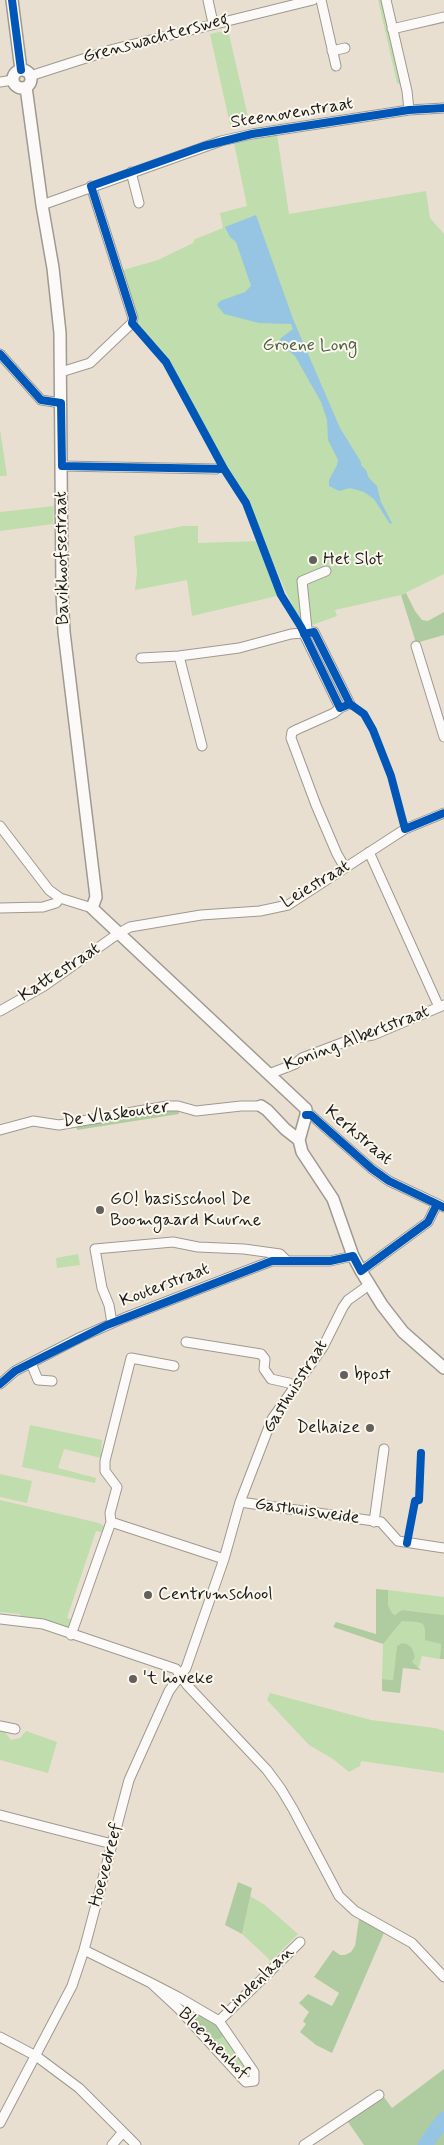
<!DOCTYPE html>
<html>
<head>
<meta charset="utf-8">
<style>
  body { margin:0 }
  canvas { display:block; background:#e8dfd0 }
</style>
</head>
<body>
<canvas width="444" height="2145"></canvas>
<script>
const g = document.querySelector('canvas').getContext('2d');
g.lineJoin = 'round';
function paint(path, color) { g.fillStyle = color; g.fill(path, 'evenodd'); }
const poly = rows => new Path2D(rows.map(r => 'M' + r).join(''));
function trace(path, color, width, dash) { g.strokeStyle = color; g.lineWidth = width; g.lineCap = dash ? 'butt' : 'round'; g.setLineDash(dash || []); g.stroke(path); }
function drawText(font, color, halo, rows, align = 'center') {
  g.font = font + ' Mynerve,sans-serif'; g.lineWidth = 4; g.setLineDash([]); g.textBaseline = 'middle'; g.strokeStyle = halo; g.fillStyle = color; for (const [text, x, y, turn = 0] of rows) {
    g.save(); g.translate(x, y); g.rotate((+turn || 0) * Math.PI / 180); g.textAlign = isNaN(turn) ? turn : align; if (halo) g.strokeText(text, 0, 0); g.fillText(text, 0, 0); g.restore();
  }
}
paint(poly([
  [378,0,382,0,403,86,397,83],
  [228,30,250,125,231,129,210,34],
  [277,135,289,214,426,191,430,218,444,234,444,574,401,595,335,610,337,616,304,628,285,590,241,488,226,469,167,364,137,322,123,270,158,260,193,243,195,239,223,228,220,213,247,206,234,143],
  [0,429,7,476,0,476],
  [54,506,53,524,0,531,0,512],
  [183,526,198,526,198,543,260,541,281,595,192,616,187,580,135,590,137,573,134,536],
  [78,1254,80,1265,57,1268,56,1258],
  [30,1425,102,1440,101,1458,64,1449,58,1468,96,1478,95,1483,22,1467],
  [0,1474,32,1481,27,1503,0,1497],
  [0,1500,99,1523,105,1527,105,1533,96,1531,67,1618,74,1620,68,1627,22,1618,20,1614,0,1612],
  [388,1590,444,1597,444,1615,403,1610,396,1615,392,1613,388,1605],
  [410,1620,423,1624,441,1644,440,1659,422,1656,419,1667,413,1665,407,1644,402,1643,397,1647,393,1680,382,1679,383,1644,402,1621],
  [270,1693,371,1720,435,1728,444,1731,444,1773,361,1761,360,1766,349,1772,333,1759,309,1745,267,1700],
  [0,1730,4,1731,11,1740,20,1738,26,1731,57,1742,48,1773,0,1760],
  [250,1896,265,1905,298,1934,271,1961,242,1934],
  [224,2035,245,2067,245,2072,240,2070,212,2040,220,2039]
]), '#c0ddad');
paint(poly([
  [406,593,415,611,422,620,428,621,444,612,444,635,416,643,401,595],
  [178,1108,179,1114,77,1130,76,1123],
  [376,1589,388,1590,388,1605,392,1613,395,1615,402,1610,444,1615,444,1659,440,1659,441,1644,425,1640,425,1629,423,1624,417,1622,402,1621,383,1644,333,1627,336,1622,376,1634],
  [402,1643,407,1644,412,1648,415,1657,412,1662,421,1670,403,1668,400,1693,382,1691,382,1679,393,1680,397,1646],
  [238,1882,252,1888,242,1934,225,1925],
  [359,1919,384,1933,332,2053,316,2045,300,2032,306,2024,303,2021,309,2012,299,2003,308,1994,332,2006,339,1993,314,1977,333,1950,340,1955,345,1955,351,1952,355,1946],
  [199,2011,213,2022,224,2035,220,2039,212,2040,192,2018],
  [444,2069,444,2145,364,2145,348,2122,384,2097,392,2108]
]), '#afcca1');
paint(poly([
  [256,215,293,319,340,428,361,462,361,465,366,470,369,478,377,486,381,502,392,523,390,524,374,499,364,492,350,488,339,491,329,486,329,480,337,465,338,460,328,440,327,420,321,402,295,356,278,342,281,338,293,329,291,324,259,323,224,314,217,305,220,301,245,292,251,286,236,242,230,237,225,227]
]), '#95c5e2');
trace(poly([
  [425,2145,444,2119]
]), '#95c5e2', 15);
const minor = poly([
  [208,0,213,23],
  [321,0,336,66],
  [386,0,407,91,409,110],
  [392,29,444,17],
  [332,51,345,48],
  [30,76,114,49,313,0],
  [0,82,13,80],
  [131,172,139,203],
  [42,205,221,141,252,134,409,110,444,108],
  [0,354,41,400,61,403],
  [61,372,90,363,132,323,133,318,91,186],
  [62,466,216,469],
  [304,634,340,708],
  [304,634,307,629,302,581,326,571],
  [416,646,444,737],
  [179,656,202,746],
  [141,658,179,656,239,648,291,634,314,632,350,704,340,708,334,713,298,729,292,732,291,738,316,805,337,854,345,868],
  [0,826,49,890,60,898,92,908],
  [369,852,439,1007],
  [0,908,43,907,56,903,60,898],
  [0,1011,44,986,119,933,130,927,201,915,260,911,288,905,405,829,444,813],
  [269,1074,295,1064,302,1058,355,1038,373,1035,444,1005],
  [306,1115,311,1115,372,1169,389,1181,444,1207],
  [0,1130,33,1121,59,1125,167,1106,178,1106,196,1111,241,1106,261,1106],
  [361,1271,428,1222,437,1204],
  [112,1323,109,1305,102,1288,95,1249,173,1242,198,1247,244,1249,280,1254,287,1261],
  [186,1342,261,1354,265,1359,264,1369,271,1379,289,1383,295,1388],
  [31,1363,38,1380,52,1381],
  [0,1384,15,1371,81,1337,124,1318,256,1267,272,1261,330,1261,353,1256],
  [240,1502,381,1522,398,1541,444,1548],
  [111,1522,224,1559],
  [374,1522,384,1449],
  [0,1619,43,1624,176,1669,187,1685,267,1770,281,1789,293,1809,339,1896,355,1911,412,1943,444,1977],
  [71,1635,111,1522,110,1513,117,1487,105,1471,105,1461,131,1358,174,1366],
  [0,1726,15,1729],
  [0,1815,112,1844],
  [84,1950,151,1983,178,1997,219,2021,254,2072,254,2081,246,2082,243,2079,179,2009,151,1983],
  [219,2021,300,1942],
  [0,2037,36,2056,79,2088,136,2145],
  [0,2123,72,1986,84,1950,129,1780,169,1691,186,1668,224,1559,240,1502,272,1419,323,1347,343,1307,348,1300,369,1285],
  [112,2145,123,2132],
  [304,2145,379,2095]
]);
const tertiary = poly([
  [12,0,21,70],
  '13 79a9 9 0 1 1 18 0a9 9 0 1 1-18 0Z',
  [26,87,42,205,53,268,60,333,62,592,64,632,96,897,92,908,306,1109,306,1115,299,1140,302,1152,333,1199,353,1256,361,1271,382,1305,403,1332,444,1368],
  [261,1106,267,1110,285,1129,299,1140]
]);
trace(minor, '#9e9991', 11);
trace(tertiary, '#9e9991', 14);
trace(minor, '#fcfaf8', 9);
trace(tertiary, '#fcfaf8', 11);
trace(poly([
  [12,0,21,70],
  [0,354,41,400,61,403,62,466,224,469],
  [304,634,314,632,350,704],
  [350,704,340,708,301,627,281,595,246,503,224,469,166,362,132,323,133,318,91,186,204,146,252,134,409,110,444,108],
  [350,704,364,714,373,730,391,776,405,829,444,813],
  [306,1115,311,1115,372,1169,389,1181,443,1207],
  [0,1384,15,1371,107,1325,272,1261,330,1261,353,1256,361,1271,428,1222,437,1204],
  [407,1543,415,1501,419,1500,421,1453]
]), '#0057b8', 8);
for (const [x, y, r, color] of [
  [313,560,5,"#63605b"],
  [100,1210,5,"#63605b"],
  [344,1375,5,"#63605b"],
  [370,1428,5,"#63605b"],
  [148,1595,5,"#63605b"],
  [133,1679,5,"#63605b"]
]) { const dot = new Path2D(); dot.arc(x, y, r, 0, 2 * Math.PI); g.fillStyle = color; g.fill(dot); trace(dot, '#fbf7ec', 2); }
drawText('18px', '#1c1c1c', '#fbf7ec', [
  ["Grenswachtersweg",156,39,-15],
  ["Steenovenstraat",292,114,-9],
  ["Bavikhoofsestraat",63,558,-91],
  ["Leiestraat",316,885,-31],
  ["Kattestraat",60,973,-33],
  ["Koning Albertstraat",357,1039,-21],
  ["De Vlaskouter",116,1115,-8],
  ["Kerkstraat",358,1136,40],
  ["Kouterstraat",165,1286,-21],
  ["Gasthuisstraat",296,1387,-58],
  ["Gasthuisweide",307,1512,8],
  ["Hoevedreef",107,1865,-75],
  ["Lindenlaan",259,1981,-44],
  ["Bloemenhof",213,2044,45]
]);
drawText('18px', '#4a5f45', '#fbf7ec', [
  ["Groene Long",310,346]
]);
drawText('18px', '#1c1c1c', '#fbf7ec', [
  ["Het Slot",323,560],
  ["GO! basisschool De",110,1200],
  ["Boomgaard Kuurne",110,1221],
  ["bpost",354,1375],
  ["Delhaize",360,1428,"right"],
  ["Centrumschool",158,1595],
  ["'t hoveke",143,1679]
], 'left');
</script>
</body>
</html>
